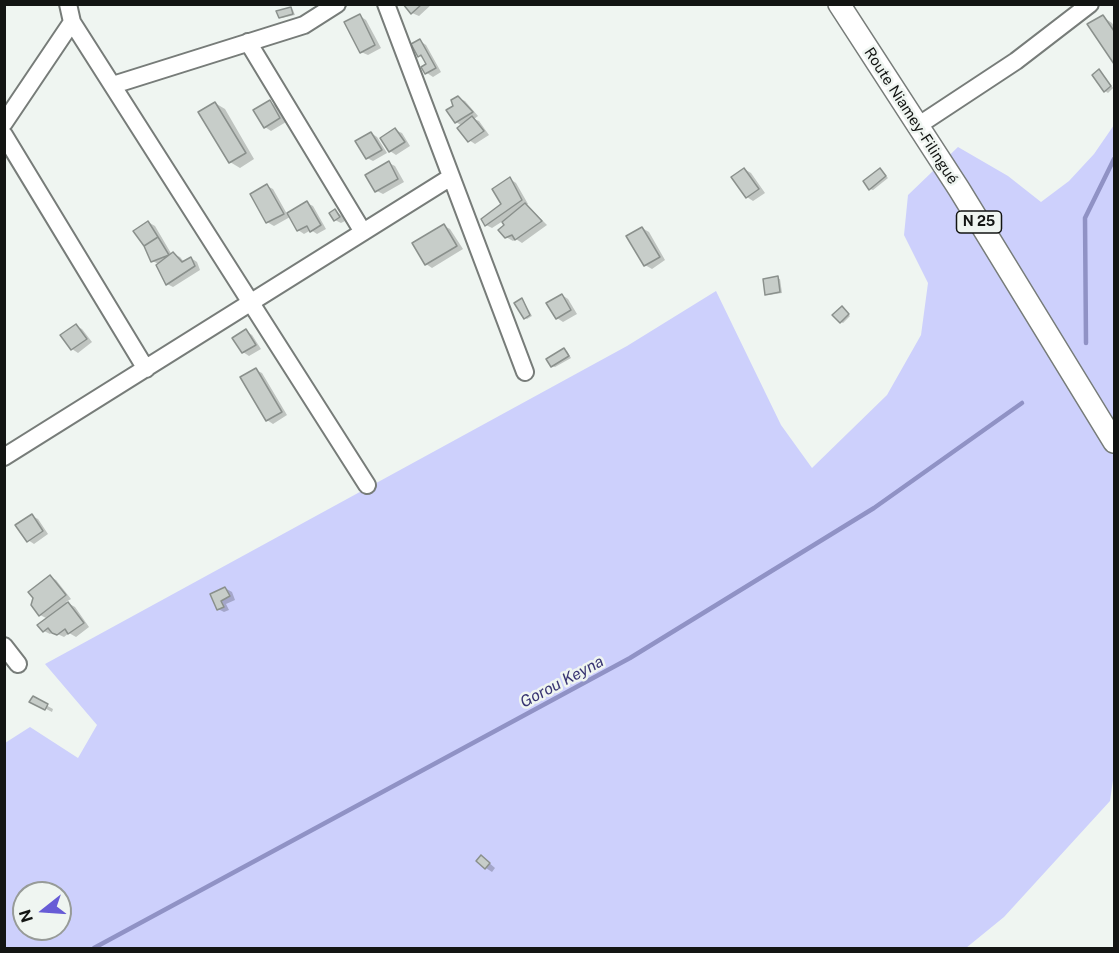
<!DOCTYPE html>
<html>
<head>
<meta charset="utf-8">
<style>
  body { margin:0 }
  #map { position:relative; width:1119px; height:953px; overflow:hidden; background:#eff5f1; font-family:"Public Sans",sans-serif }
  canvas { display:block }
  .frame { position:absolute; inset:0; border:6px solid #131513; pointer-events:none }
  .north { position:absolute; left:12px; top:881px; width:60px; height:60px; box-sizing:border-box; background:#eff5f1; border:2px solid #979b98; border-radius:50%; rotate:253deg; font-size:16px; font-weight:700; line-height:24px; text-align:center; color:#131513 }
  .north::after { content:''; display:block; margin:auto; width:21px; height:27px; background:#675cd6; clip-path:polygon(50% 0,100% 100%,50% 72%,0 100%) }
</style>
</head>
<body>
<div id="map">
<canvas width="1119" height="953"></canvas>
<div class="frame"></div>
<div class="north">N</div>
</div>
<script>
const g = document.querySelector('canvas').getContext('2d');
g.lineJoin = 'round';
function paint(path, color) { g.fillStyle = color; g.fill(path, 'evenodd'); }
const poly = rows => new Path2D(rows.map(r => 'M' + r).join(''));
function trace(path, color, width, dash) { g.strokeStyle = color; g.lineWidth = width; g.lineCap = dash ? 'butt' : 'round'; g.setLineDash(dash || []); g.stroke(path); }
function drawText(font, color, halo, rows, align = 'center') {
  g.font = font + ' "Public Sans",sans-serif'; g.lineWidth = 5; g.setLineDash([]); g.textBaseline = 'middle'; g.strokeStyle = halo; g.fillStyle = color; for (const [text, x, y, turn = 0] of rows) {
    g.save(); g.translate(x, y); g.rotate((+turn || 0) * Math.PI / 180); g.textAlign = isNaN(turn) ? turn : align; if (halo) g.strokeText(text, 0, 0); g.fillText(text, 0, 0); g.restore();
  }
}
paint(poly([
  [1114,125,1114,773,1110,801,1004,917,966,948,5,948,5,743,30,727,78,758,97,725,45,664,627,346,716,291,781,425,812,468,887,395,921,335,928,283,904,235,908,195,958,147,1008,176,1041,202,1069,181,1094,154],
  [24,893,60,893,60,929,24,929]
]), '#cdd0fc');
paint(poly([
  [405,4,432,4,419,16,412,13],
  [290,8,293,10,295,15,282,18,280,17],
  [360,16,366,20,381,48,368,55,361,52],
  [1103,17,1112,23,1114,26,1114,61,1089,25],
  [420,41,426,45,441,72,433,77,427,73,423,67,428,64,425,59,419,56],
  [1101,73,1113,88,1108,93,1105,91,1094,75],
  [458,98,465,101,478,116,474,119,479,121,489,135,475,144,469,140,462,126,456,122,455,106],
  [270,102,276,106,286,122,271,131,265,127],
  [215,103,225,109,254,159,240,168,230,162],
  [395,130,402,133,410,146,396,155,390,151],
  [371,133,377,137,387,153,373,161,367,158],
  [389,163,395,166,404,182,383,194,377,191],
  [744,169,751,173,765,193,753,201,747,197],
  [880,170,888,178,873,190,870,189],
  [510,179,516,183,528,204,526,205,531,209,547,225,522,243,516,239,513,241,506,237,506,226,503,221,492,228,486,225,503,204],
  [267,186,273,189,287,214,307,203,313,206,326,229,317,234,311,230,304,234,298,230,290,217,274,226,267,222],
  [335,211,341,215,345,221,341,223,335,220],
  [148,222,155,226,172,255,173,254,180,257,184,262,191,258,197,262,200,270,173,287,167,284,159,264,152,261,145,246],
  [444,226,450,229,463,249,432,268,426,264],
  [642,228,649,232,665,260,652,269,645,265],
  [777,278,780,279,782,293,769,295,767,294],
  [562,295,568,299,577,314,563,322,557,318],
  [522,300,524,302,532,316,527,319,525,318],
  [844,310,850,316,843,323,841,322],
  [76,326,82,329,92,342,78,353,72,349],
  [246,331,252,335,261,349,249,356,243,352],
  [564,350,567,351,571,358,555,367,552,366],
  [256,370,262,373,287,415,273,424,267,420],
  [32,516,38,519,48,534,34,544,28,540],
  [50,577,56,580,71,599,66,602,75,607,89,627,76,637,69,633,64,637,53,632,50,634,44,631,48,619,40,615],
  [225,588,232,592,235,600,226,604,229,610,224,612,218,609],
  [33,698,53,709,52,712,31,701],
  [487,861,495,868,492,872,486,868]
]), '#0003');
trace(poly([
  [1086,343,1085,218,1114,159],
  [94,948,630,658,874,508,1022,403]
]), '#9092c5', 4.5);
const building = poly([
  [403,4,422,4,411,14,403,4],
  [291,7,293,14,279,18,276,11,291,7],
  [360,14,375,45,360,53,344,22,360,14],
  [1103,15,1114,31,1114,64,1087,24,1103,15],
  [420,39,436,68,425,74,421,67,426,64,421,55,418,57,411,44,420,39],
  [1099,69,1111,86,1104,92,1092,75,1099,69],
  [458,96,473,112,455,123,446,110,453,106,451,100,458,96],
  [270,100,280,118,264,128,253,110,270,100],
  [215,102,246,153,229,163,198,112,215,102],
  [472,116,484,131,468,142,457,128,472,116],
  [395,128,405,142,389,152,380,138,395,128],
  [371,132,382,150,366,159,355,141,371,132],
  [389,161,398,179,375,192,365,175,389,161],
  [744,168,759,189,746,198,731,177,744,168],
  [880,168,886,176,869,190,863,181,880,168],
  [510,177,522,200,485,226,481,219,501,204,492,189,510,177],
  [267,184,284,214,266,223,250,194,267,184],
  [307,201,321,225,310,232,307,226,297,231,287,213,307,201],
  [525,203,542,221,515,240,512,235,505,238,498,230,504,225,502,222,525,203],
  [335,209,340,217,334,221,329,213,335,209],
  [148,221,158,237,144,246,133,231,148,221],
  [444,224,457,246,425,265,412,243,444,224],
  [642,227,660,257,644,266,626,236,642,227],
  [158,237,169,255,151,262,144,246,158,237],
  [173,252,182,262,191,257,195,266,166,285,156,265,173,252],
  [778,276,780,292,765,295,763,279,778,276],
  [562,294,571,310,556,319,546,303,562,294],
  [522,298,530,315,524,319,514,303,522,298],
  [842,306,849,314,840,323,832,315,842,306],
  [76,324,87,339,71,350,60,335,76,324],
  [246,329,256,345,242,353,232,338,246,329],
  [564,348,569,356,551,367,546,359,564,348],
  [256,368,282,412,266,421,240,377,256,368],
  [32,514,43,531,27,542,15,525,32,514],
  [50,575,66,595,39,616,31,605,33,598,28,592,50,575],
  [225,587,230,596,221,601,224,607,217,610,210,594,225,587],
  [68,602,84,623,68,634,65,629,57,635,52,633,48,628,43,632,37,625,68,602],
  [33,696,48,704,45,710,29,702,33,696],
  [481,855,490,863,485,869,476,861,481,855]
]);
paint(building, '#c7cdc9');
trace(building, '#8a908c', 1.5);
const minor = poly([
  [386,4,525,372],
  [72,22,367,485],
  [248,42,363,232],
  [113,85,304,25,337,4],
  [4,123,72,22,68,4],
  [919,125,1016,61,1090,4],
  [4,135,146,369],
  [4,457,451,177],
  [4,646,18,664]
]);
const major = poly([
  [839,4,959,189,1114,442]
]);
trace(minor, '#777c79', 20);
trace(major, '#777c79', 24);
trace(minor, '#fff', 16);
trace(major, '#fff', 21);
for (const [x, y, w] of [
  [979,222,45]
]) { const box = new Path2D(); box.roundRect(x - w / 2, y - 11, w, 22, 4.5); g.fillStyle = '#eff5f1'; g.fill(box); trace(box, '#131513', 1.5); }
drawText('bold 14px', '#131513', null, [
  ["N 25",979,222]
]);
drawText('15px', '#131513', '#eff5f1', [
  ["Route Niamey-Filingué",911,116,57]
]);
drawText('italic 16px', '#383472', '#eff5f1', [
  ["Gorou Keyna",562,682,-28]
]);
</script>
</body>
</html>
